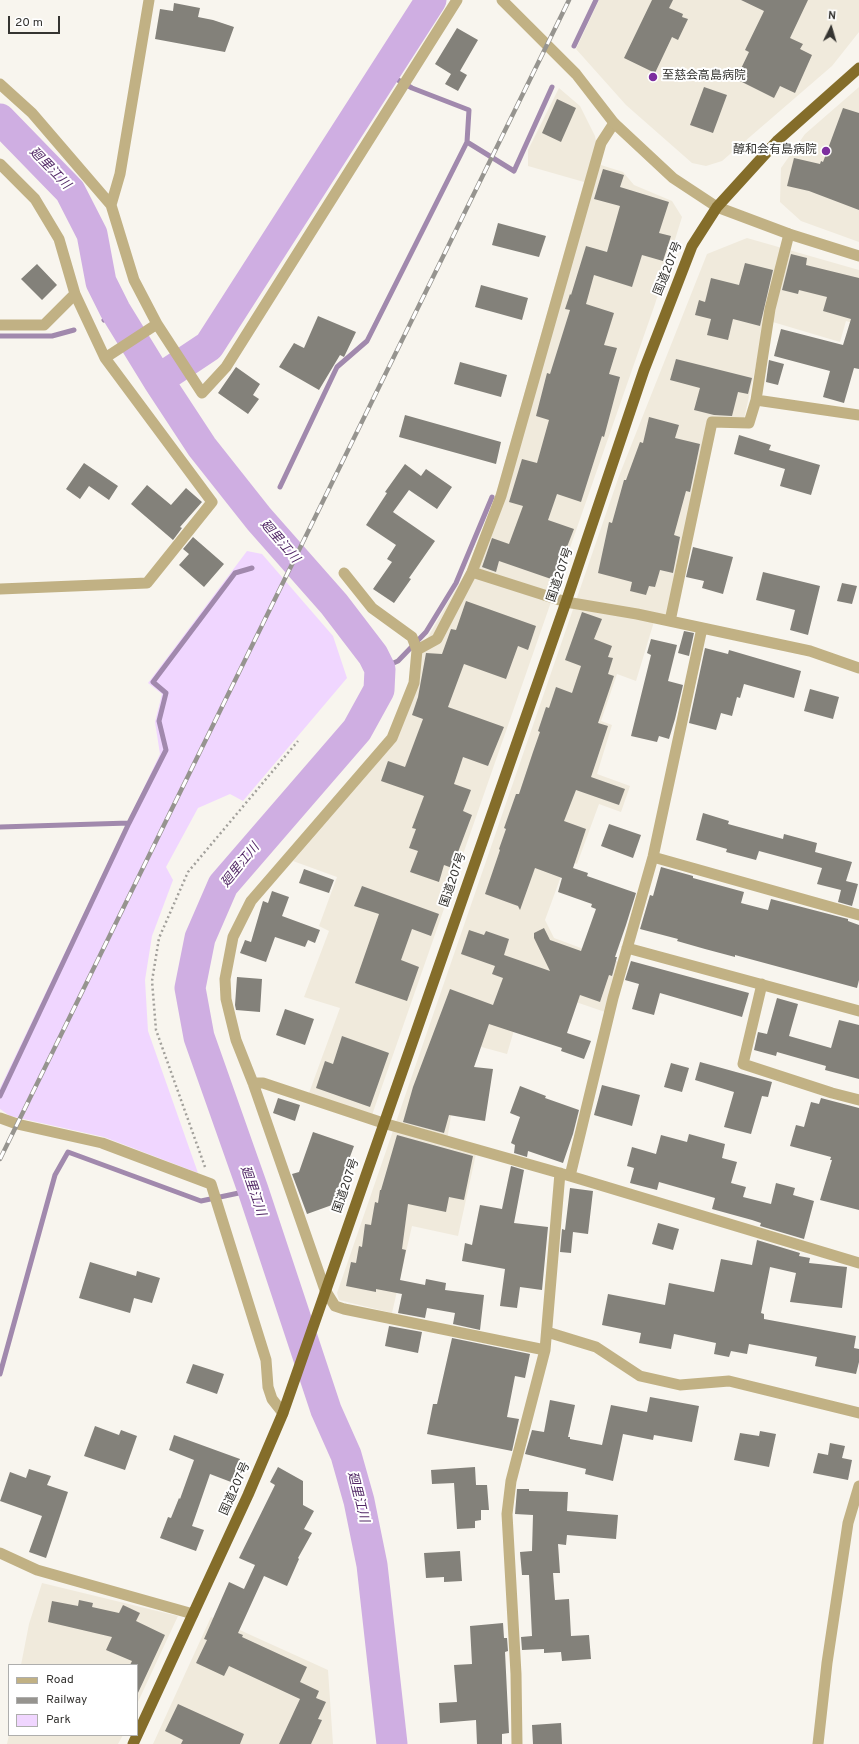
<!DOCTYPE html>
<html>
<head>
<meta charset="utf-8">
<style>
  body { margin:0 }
  #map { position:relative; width:859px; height:1744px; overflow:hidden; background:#f8f5ee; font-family:Overpass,sans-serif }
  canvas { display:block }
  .legend { position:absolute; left:8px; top:1664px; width:130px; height:72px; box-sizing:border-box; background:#fff; border:1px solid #aeaead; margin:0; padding:5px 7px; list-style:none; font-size:12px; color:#353431 }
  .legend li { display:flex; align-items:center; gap:8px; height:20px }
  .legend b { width:20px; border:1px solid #aeaead }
  .north { position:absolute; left:811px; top:8px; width:40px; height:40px; -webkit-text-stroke:3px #fff; paint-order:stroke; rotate:5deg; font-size:11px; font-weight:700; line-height:16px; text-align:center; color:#353431 }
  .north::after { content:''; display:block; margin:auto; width:14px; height:18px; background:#353431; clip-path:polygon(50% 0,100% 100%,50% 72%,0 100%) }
  .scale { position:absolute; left:8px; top:16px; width:52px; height:18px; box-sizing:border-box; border:2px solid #353431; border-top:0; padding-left:5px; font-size:12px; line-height:14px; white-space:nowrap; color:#353431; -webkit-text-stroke:3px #fff; paint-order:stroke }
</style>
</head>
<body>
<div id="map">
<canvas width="859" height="1744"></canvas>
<ul class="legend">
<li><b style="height:5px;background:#c1b184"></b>Road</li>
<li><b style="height:5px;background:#96948f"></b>Railway</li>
<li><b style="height:11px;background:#f0d6ff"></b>Park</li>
</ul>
<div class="north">N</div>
<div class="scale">20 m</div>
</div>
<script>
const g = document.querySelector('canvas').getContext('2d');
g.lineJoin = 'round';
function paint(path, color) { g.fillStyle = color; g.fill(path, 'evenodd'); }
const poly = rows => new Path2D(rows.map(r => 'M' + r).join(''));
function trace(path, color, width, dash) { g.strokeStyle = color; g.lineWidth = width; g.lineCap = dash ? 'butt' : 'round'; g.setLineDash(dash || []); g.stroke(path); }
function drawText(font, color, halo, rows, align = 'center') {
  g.font = font + ' Overpass,"Noto Sans JP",sans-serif'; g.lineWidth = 4; g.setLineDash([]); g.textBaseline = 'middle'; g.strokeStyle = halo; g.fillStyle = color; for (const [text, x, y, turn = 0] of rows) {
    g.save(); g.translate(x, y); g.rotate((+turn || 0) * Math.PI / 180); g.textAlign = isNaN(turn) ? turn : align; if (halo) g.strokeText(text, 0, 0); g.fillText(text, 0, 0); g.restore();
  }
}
paint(poly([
  [599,0,859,0,859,32,832,66,722,161,706,166,692,163,626,105,576,49],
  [859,87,859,242,801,221,780,202,781,168,805,134],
  [559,88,580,106,595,136,601,165,623,172,634,185,672,201,682,217,655,304,372,1115,309,1093,340,1008,304,997,329,931,319,926,337,877,293,861,396,741,420,646,428,637,466,572,496,494,584,182,528,166,528,150],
  [747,238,859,270,859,325,846,321,840,342,766,320,744,419,710,419,668,616,656,615,636,681,617,674,601,721,612,725,597,774,630,786,621,812,599,804,577,864,567,860,545,920,554,938,619,962,605,1012,541,990,520,1010,507,1054,467,1043,458,1074,446,1146,476,1154,458,1236,412,1226,392,1313,339,1300,337,1293,619,476,707,254],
  [42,1583,178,1616,137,1704,137,1665,21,1665,29,1624],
  [211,1617,328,1670,333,1744,153,1744],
  [9,1735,123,1735,118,1744,7,1744]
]), '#f0eadc');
paint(poly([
  [247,551,262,554,333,636,347,678,243,801,230,794,198,808,166,867,173,880,152,936,145,980,148,1031,198,1173,104,1137,10,1116,0,1109,0,1088,160,754,155,722,162,694,148,683]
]), '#f0d6ff');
trace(poly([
  [574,46,596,0],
  [467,142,514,171,552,87],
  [104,320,115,310],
  [0,336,52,336,74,330],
  [280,487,337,367,367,341,467,142,469,110,412,88,384,72],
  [380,669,398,661,426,632,456,583,492,497],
  [0,827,129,823,166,750,159,721,166,693,153,682,235,573,252,568],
  [0,1096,129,823],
  [0,1374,55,1175,68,1152,201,1201,253,1190]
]), '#a189ad', 5);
trace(poly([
  [0,119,70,191,92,234,101,282,115,310,158,380,202,447,259,519,334,604,373,655,380,669,379,690,357,730,223,885,200,938,190,988,199,1037,253,1190,326,1410,346,1455,359,1501,372,1565,392,1744],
  [158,380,209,346,431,0]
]), '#cfaee2', 31);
paint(poly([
  [652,0,673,0,669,8,683,14,682,17,688,19,678,40,672,37,655,73,624,58],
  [741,0,808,0,790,38,803,44,800,49,812,55,795,93,780,86,774,98,736,79,749,52,745,50,764,11],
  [174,3,200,8,198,17,213,20,234,27,225,52,155,39,160,9,173,11],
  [457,28,478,40,460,71,467,75,458,91,445,84,451,74,435,64],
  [704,87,727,95,713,133,690,125],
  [557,99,576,108,561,142,542,133],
  [843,108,859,113,859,210,809,191,787,186,794,158,820,164,821,161,823,162],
  [603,169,624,175,620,187,669,202,659,233,671,236,663,261,642,255,632,287,594,275,586,304,614,313,604,345,617,348,609,374,620,377,604,437,602,436,581,502,557,494,548,520,574,529,554,580,499,561,496,572,482,567,492,538,509,544,523,506,509,502,522,459,537,463,549,420,536,416,547,373,550,374,570,310,565,309,570,294,571,295,586,246,607,252,620,206,594,199],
  [498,223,546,236,539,257,492,245],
  [791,254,807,258,806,265,859,278,859,369,854,368,844,403,823,397,830,371,774,356,781,329,843,345,851,319,823,311,827,297,799,290,798,294,782,290],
  [745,263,773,270,760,326,733,319,728,340,707,335,711,319,695,315,699,300,705,302,711,278,739,285],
  [37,264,57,285,42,300,21,279],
  [481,285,528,298,522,320,475,307],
  [318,316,356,332,344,357,340,355,319,390,279,367,294,343,304,348],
  [676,359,752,378,748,394,738,392,732,416,714,415,694,410,700,388,670,380],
  [769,360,784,364,778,385,766,382],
  [460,362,507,375,501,397,454,384],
  [236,367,260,384,253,395,259,399,248,414,218,393],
  [405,415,501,442,496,464,399,437],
  [649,417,679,425,675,438,700,444,690,492,686,491,674,535,680,537,673,573,660,570,655,587,649,586,646,595,630,591,632,582,598,573,609,522,612,523,624,480,626,480,640,442,643,443],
  [739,435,771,445,769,450,820,465,811,495,780,486,785,469,734,454],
  [84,463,118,486,109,500,89,486,80,499,66,489],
  [405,464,421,476,426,469,452,487,437,509,409,490,393,512,435,541,409,578,411,579,394,603,373,589,392,562,387,559,396,545,366,525,387,493,385,492],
  [147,485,171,505,186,488,202,502,180,527,182,528,173,540,131,504],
  [193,537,224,564,204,587,179,565,189,554,183,549],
  [693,547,733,557,723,594,702,588,704,581,686,577],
  [763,572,820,586,808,635,790,630,795,610,756,600],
  [842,583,857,586,852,604,837,601],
  [466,601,536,626,528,650,518,646,506,679,464,664,448,707,504,727,488,766,463,757,454,784,471,790,463,811,472,815,452,868,444,865,439,882,410,872,418,851,409,848,416,829,412,828,424,796,381,781,388,761,405,767,423,719,412,715,418,697,426,653,442,654,451,629,456,630],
  [582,612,602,619,594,639,612,646,608,657,613,658,608,674,614,676,598,723,608,726,591,777,625,789,619,805,576,790,564,821,586,829,573,868,588,873,587,876,636,893,626,925,615,957,617,957,612,976,609,975,600,1002,580,995,567,1033,591,1041,584,1059,561,1051,562,1048,489,1024,474,1067,493,1069,485,1121,449,1115,444,1133,403,1122,413,1087,450,989,493,1005,503,978,492,974,495,966,461,954,469,930,484,935,486,931,509,939,504,955,550,971,534,938,534,933,544,928,550,940,581,951,596,909,591,907,592,904,558,892,562,878,535,868,520,910,518,906,485,894,500,850,499,849,506,829,504,828,516,794,519,794,533,752,540,732,538,731,546,707,549,708,556,687,572,693,581,666,565,660],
  [684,631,694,633,689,656,678,653],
  [651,639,677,645,668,681,683,685,675,719,669,739,659,736,657,742,631,736,651,655,647,653],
  [705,648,728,654,729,650,801,671,794,698,744,684,740,698,737,697,732,716,721,713,716,730,689,723],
  [810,689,839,697,833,719,804,711],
  [703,813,729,821,728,824,783,839,784,834,817,843,815,852,852,862,846,881,858,884,852,906,838,902,841,890,817,884,822,868,759,851,756,860,726,852,727,849,696,840],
  [609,824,641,835,633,858,601,846],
  [661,867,693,876,693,878,744,892,741,903,768,910,771,899,848,919,848,921,859,925,859,980,857,988,735,955,735,957,705,949,677,941,678,939,640,929,650,895,653,896],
  [304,869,334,880,329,893,299,883],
  [362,886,439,914,431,936,412,929,401,960,419,967,407,1001,355,983,379,914,354,906],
  [272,891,289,897,282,916,320,930,315,943,308,940,305,947,275,937,266,962,240,953,245,940,251,942,263,901,268,903],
  [631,961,749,993,742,1017,660,993,654,1015,632,1009,639,984,625,980],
  [237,977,262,979,260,1012,236,1010,235,1005],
  [777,998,798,1004,789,1036,831,1048,839,1020,859,1025,859,1079,825,1070,826,1066,777,1052,776,1056,754,1050,758,1032,767,1034],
  [285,1009,314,1019,305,1045,276,1035],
  [342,1036,389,1053,370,1107,316,1088,325,1061,333,1064],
  [700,1062,772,1082,768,1097,762,1096,751,1134,724,1127,734,1092,695,1080],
  [671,1063,689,1068,682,1092,664,1087],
  [602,1085,640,1095,632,1126,594,1115],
  [520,1086,546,1096,545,1098,579,1110,573,1134,563,1163,528,1151,527,1157,514,1153,515,1145,511,1143,520,1117,510,1113],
  [278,1098,300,1105,295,1121,273,1113],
  [821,1098,859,1108,859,1210,820,1200,832,1160,830,1160,831,1157,790,1146,796,1125,804,1127,811,1102,819,1104],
  [313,1132,354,1146,332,1205,307,1214,292,1174,299,1172],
  [689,1134,725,1144,722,1158,737,1162,731,1183,746,1187,743,1197,771,1204,776,1183,795,1188,793,1195,814,1201,804,1239,760,1226,761,1223,752,1220,712,1209,715,1198,659,1182,657,1190,630,1183,634,1168,627,1166,632,1147,656,1154,661,1135,687,1142],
  [397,1135,473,1156,464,1200,449,1197,446,1212,408,1204,402,1249,406,1250,400,1280,425,1285,426,1279,446,1283,445,1290,484,1295,480,1330,453,1324,455,1313,427,1308,425,1318,398,1313,402,1294,376,1289,376,1292,346,1286,351,1262,356,1263,359,1246,362,1247,365,1224,371,1225,375,1202,378,1203,380,1190,381,1190],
  [511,1166,524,1170,514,1223,548,1227,542,1290,520,1287,517,1308,500,1306,505,1269,462,1261,465,1243,472,1245,480,1205,502,1209],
  [570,1188,593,1191,588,1234,573,1232,571,1253,560,1252,562,1229,565,1230],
  [658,1223,679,1229,673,1250,652,1244],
  [757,1240,800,1253,799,1256,810,1258,809,1263,847,1267,842,1308,790,1302,796,1273,770,1267,761,1313,764,1314,764,1319,856,1336,854,1348,859,1349,859,1362,856,1374,815,1366,817,1357,749,1344,747,1354,731,1351,729,1357,714,1354,716,1343,674,1334,671,1349,639,1343,641,1333,602,1325,608,1294,665,1305,669,1283,714,1292,721,1259,752,1265],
  [90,1262,136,1276,137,1271,160,1278,152,1303,134,1298,130,1313,79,1298],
  [389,1326,422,1332,418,1353,385,1346],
  [452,1338,530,1354,525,1378,515,1376,507,1417,519,1419,512,1451,427,1434,433,1404,437,1404],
  [193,1364,224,1374,217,1394,186,1383],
  [650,1397,699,1406,692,1442,654,1435,653,1440,623,1434,613,1481,585,1474,586,1469,525,1454,532,1430,544,1432,550,1400,575,1405,568,1437,570,1437,570,1439,602,1445,611,1405,647,1412],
  [95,1426,119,1435,121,1430,137,1436,125,1470,84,1456],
  [760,1431,776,1434,769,1467,734,1460,740,1433,759,1436],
  [174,1435,240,1459,231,1482,210,1474,192,1526,204,1530,196,1551,160,1538,168,1517,171,1518,179,1498,180,1499,194,1460,169,1450],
  [830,1443,845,1446,842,1458,852,1460,848,1480,813,1473,818,1453,828,1455],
  [278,1467,303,1481,303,1505,314,1511,304,1529,312,1533,298,1558,299,1559,287,1586,264,1576,238,1633,243,1635,242,1637,307,1667,300,1682,319,1691,316,1698,326,1702,318,1719,322,1720,311,1744,279,1744,300,1699,229,1666,224,1676,196,1663,207,1640,204,1639,229,1582,244,1589,255,1565,239,1558,275,1485,270,1482],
  [475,1467,476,1485,487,1485,489,1510,481,1510,481,1520,475,1521,475,1528,457,1529,454,1483,432,1484,431,1470],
  [29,1469,51,1476,47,1485,68,1492,46,1558,29,1552,42,1516,0,1501,10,1472,26,1478],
  [517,1489,529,1489,529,1491,568,1492,567,1511,618,1515,616,1539,567,1535,566,1545,558,1544,560,1573,553,1573,555,1600,569,1599,571,1636,589,1635,591,1659,562,1661,561,1652,544,1653,544,1649,522,1650,521,1637,532,1636,529,1575,522,1575,520,1552,532,1551,533,1515,515,1514],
  [460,1551,462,1581,444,1582,444,1577,426,1578,424,1553],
  [79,1600,93,1603,92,1607,119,1613,123,1605,140,1613,136,1621,165,1635,137,1695,137,1665,130,1665,132,1661,106,1650,112,1637,48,1622,52,1601,78,1606],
  [503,1623,504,1638,507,1638,508,1651,505,1652,509,1733,502,1734,502,1744,477,1744,476,1720,440,1723,439,1703,457,1702,454,1665,472,1664,470,1626],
  [178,1704,244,1734,240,1744,181,1744,183,1740,165,1731],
  [561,1723,562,1744,533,1744,532,1725]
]), '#83817a');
trace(poly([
  [205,1167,156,1030,152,981,159,938,188,872,298,741]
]), '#a2a09b', 2.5, [2, 3]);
trace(poly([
  [149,0,120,174,111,205,134,280,157,324,202,393,226,367,457,0],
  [0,84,32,113,111,205],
  [0,164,35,199,59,239,75,294],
  [789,234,770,309,756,400,859,415],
  [0,325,44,325,75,294,105,358,212,502,147,583,0,589],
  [105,358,157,324],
  [472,572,566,602,637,614,810,651,859,668],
  [344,573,372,608,412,637,417,650],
  [670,621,712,422,749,423,756,400],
  [653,857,859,915],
  [627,948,859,1011],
  [762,984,743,1064,832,1093,859,1100],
  [253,1083,263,1083,383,1123,570,1176,859,1263],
  [0,1118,17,1124,102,1143,211,1184,266,1360,268,1387,272,1399,283,1413],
  [570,1176,613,998,653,857,702,628],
  [547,1332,596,1347,640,1376,680,1385,729,1381,859,1413],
  [545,1350,344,1309,335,1306,325,1290,253,1083,236,1040,226,999,225,979,233,937,251,901,392,738,414,683,417,650,437,639,472,572,501,496,601,143,614,123],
  [0,1553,37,1570,193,1614],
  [517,1744,516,1674,507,1514,511,1481,545,1350,560,1173],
  [818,1744,827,1663,848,1523,859,1486]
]), '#c1b184', 11);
trace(poly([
  [502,0,576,74,614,123,673,178,717,207,789,234,859,256]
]), '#c1b184', 11);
trace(poly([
  [133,1744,248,1495,283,1413,566,602,644,370,692,246,717,207,778,140,859,68]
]), '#846d2a', 11);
const rail = poly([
  [0,1159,569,0]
]);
trace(rail, '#96948f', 4.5);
trace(rail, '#fff', 3, [9]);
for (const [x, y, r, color] of [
  [653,77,5,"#7d2e9f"],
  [826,151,5,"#7d2e9f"]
]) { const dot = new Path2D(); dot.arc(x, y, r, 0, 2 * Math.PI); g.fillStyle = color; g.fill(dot); trace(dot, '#fff', 1.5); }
drawText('12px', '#353431', '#fff', [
  ["至慈会高島病院",662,77],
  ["醇和会有島病院",817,151,"right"]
], 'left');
drawText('12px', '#353431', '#fff', [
  ["国道207号",669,269,-68],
  ["国道207号",561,575,-71],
  ["国道207号",454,880,-71],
  ["国道207号",347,1186,-71],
  ["国道207号",236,1489,-66]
]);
drawText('italic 13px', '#522866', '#fff', [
  ["廻里江川",49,169,46],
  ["廻里江川",279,542,49],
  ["廻里江川",241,866,-51],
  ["廻里江川",252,1191,71],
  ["廻里江川",357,1497,76]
]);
</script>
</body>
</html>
